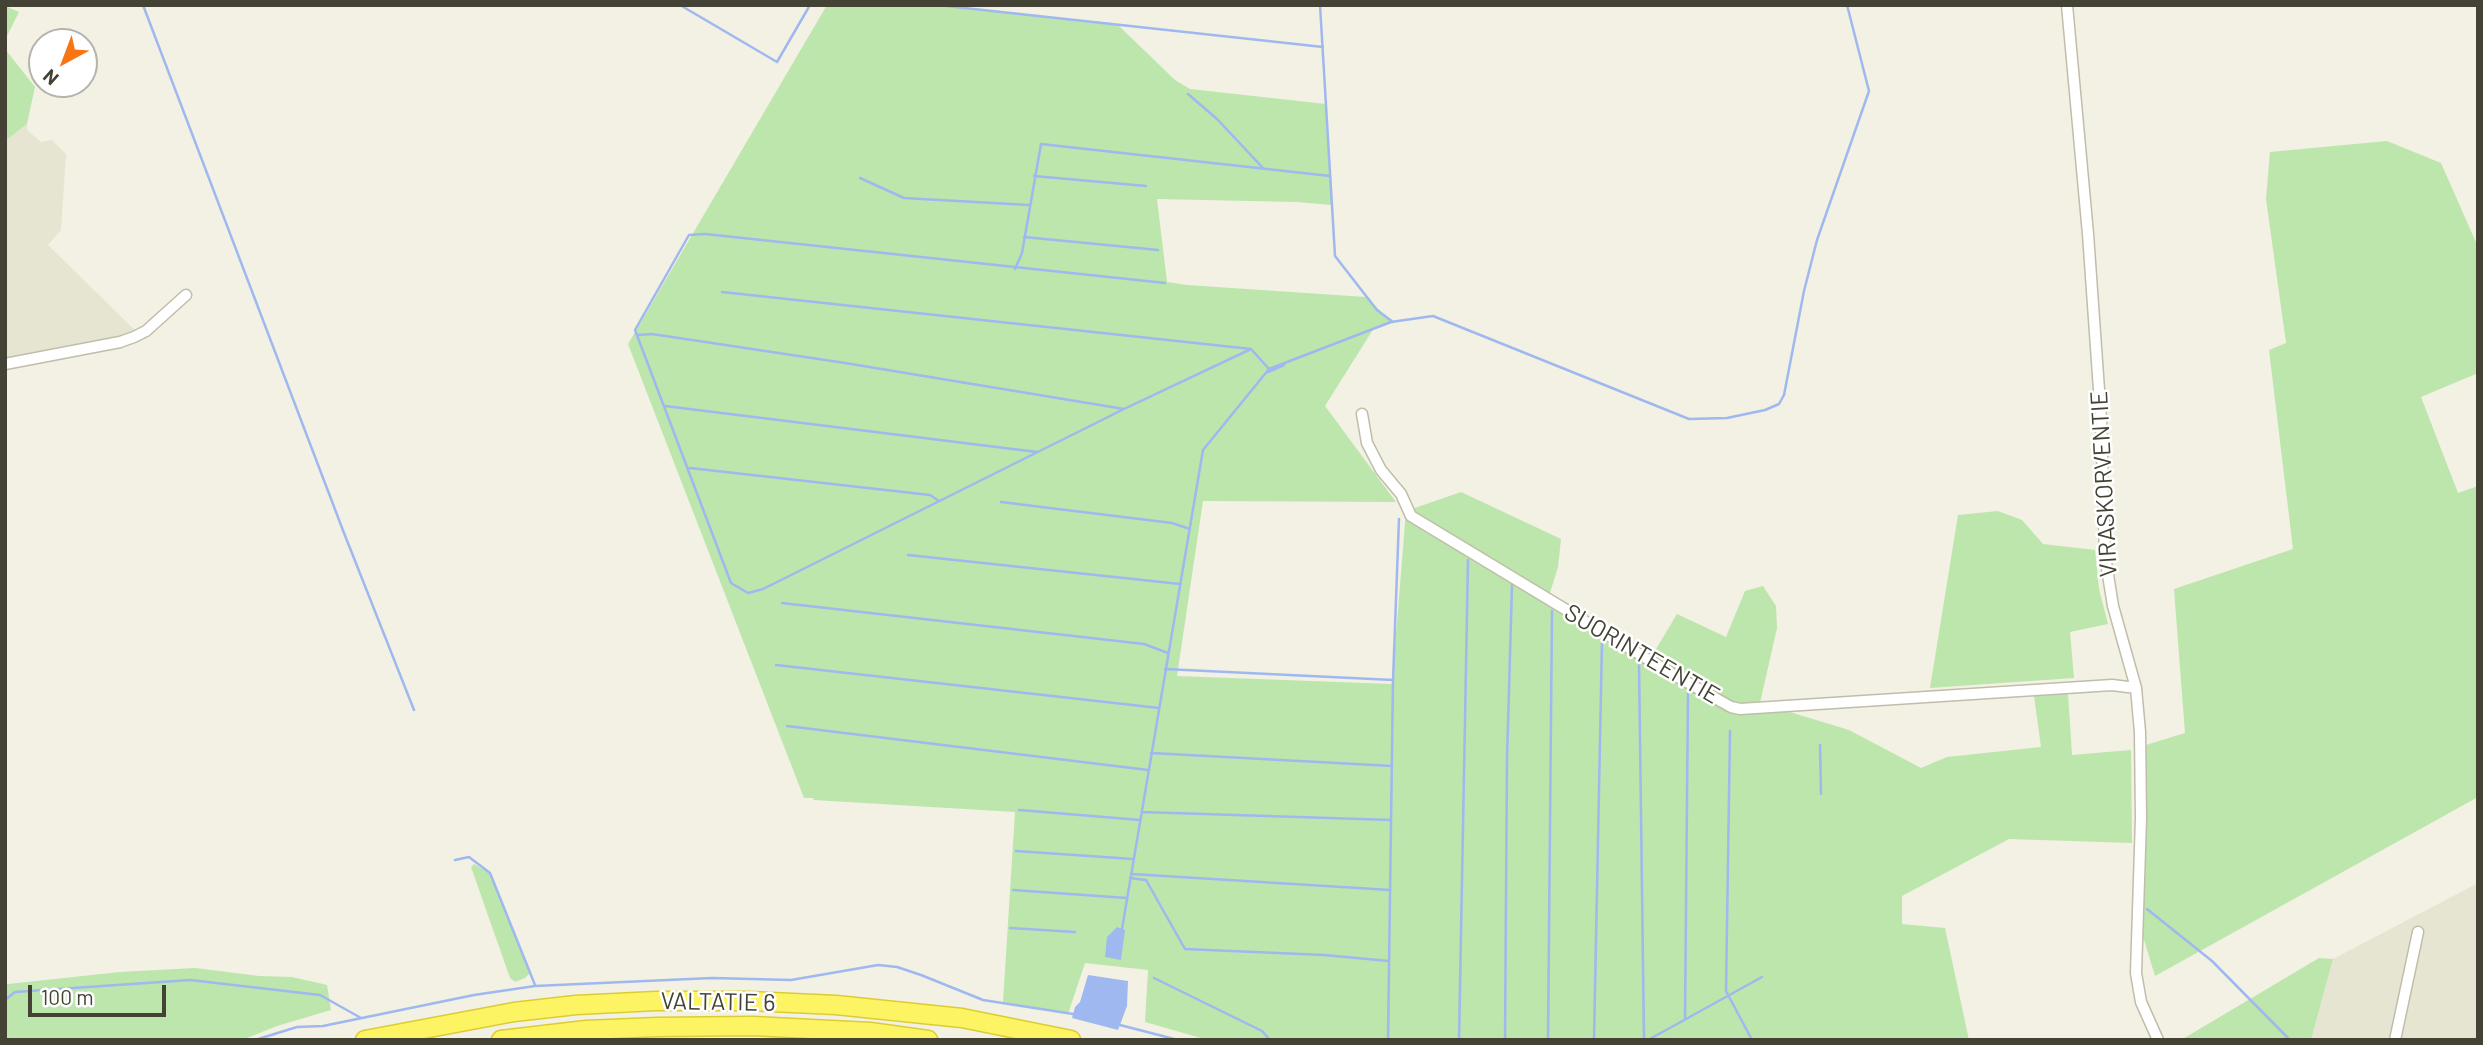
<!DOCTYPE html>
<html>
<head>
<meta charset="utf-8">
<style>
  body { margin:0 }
  #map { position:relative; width:2483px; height:1045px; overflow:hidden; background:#f2f1e4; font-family:Barlow,sans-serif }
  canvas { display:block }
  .frame { position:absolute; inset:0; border:7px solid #434234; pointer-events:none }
  .north { position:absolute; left:28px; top:28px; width:70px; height:70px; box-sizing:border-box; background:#fff; border:2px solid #b4b3ae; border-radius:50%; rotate:221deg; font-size:19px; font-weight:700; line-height:28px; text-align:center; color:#434234 }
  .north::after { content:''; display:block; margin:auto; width:24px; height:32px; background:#f87514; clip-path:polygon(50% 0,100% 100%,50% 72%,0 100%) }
  .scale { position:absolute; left:28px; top:985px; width:138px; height:32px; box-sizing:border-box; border:4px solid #434234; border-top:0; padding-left:9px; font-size:21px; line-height:24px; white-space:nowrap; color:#434234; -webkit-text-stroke:5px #fff; paint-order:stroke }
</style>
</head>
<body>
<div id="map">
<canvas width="2483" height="1045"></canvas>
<div class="frame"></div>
<div class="north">N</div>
<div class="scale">100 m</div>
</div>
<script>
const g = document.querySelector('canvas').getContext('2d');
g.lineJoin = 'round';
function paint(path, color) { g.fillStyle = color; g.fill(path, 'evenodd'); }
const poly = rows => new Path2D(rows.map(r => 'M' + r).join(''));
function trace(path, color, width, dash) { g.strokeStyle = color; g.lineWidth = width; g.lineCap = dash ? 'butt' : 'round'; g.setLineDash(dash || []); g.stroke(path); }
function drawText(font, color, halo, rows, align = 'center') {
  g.font = font + ' Barlow,sans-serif'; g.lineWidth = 5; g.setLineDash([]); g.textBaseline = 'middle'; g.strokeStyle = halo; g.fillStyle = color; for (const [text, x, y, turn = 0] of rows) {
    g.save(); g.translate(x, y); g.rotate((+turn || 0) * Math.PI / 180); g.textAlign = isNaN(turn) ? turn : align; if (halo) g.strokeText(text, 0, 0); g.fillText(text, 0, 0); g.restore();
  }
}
paint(poly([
  [27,124,27,130,41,142,52,140,66,154,61,230,48,245,144,339,97,352,7,368,5,371,5,141],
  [2478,883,2478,1040,2311,1040,2333,959]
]), '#e6e5d2');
paint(poly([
  [827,5,938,5,1118,25,1175,80,1190,89,1326,104,1332,205,1297,202,1157,199,1167,282,1187,285,1366,297,1391,322,1374,328,1325,406,1396,502,1203,501,1177,676,1392,684,1406,511,1461,492,1561,539,1558,567,1548,599,1650,659,1677,614,1726,637,1745,591,1763,586,1776,606,1777,628,1760,703,1849,730,1921,768,1947,757,2041,747,2034,696,2068,693,2072,755,2131,750,2132,843,2009,839,1902,896,1902,924,1945,928,1969,1040,1208,1040,1145,1022,1148,970,1085,963,1068,1014,1003,1002,1015,812,814,800,813,798,804,798,628,344],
  [5,6,19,12,5,40],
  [5,49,35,87,27,124,5,141],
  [2387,141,2441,163,2478,247,2478,373,2421,397,2458,493,2478,486,2478,797,2155,976,2142,933,2146,745,2185,733,2174,589,2293,549,2269,350,2286,343,2266,199,2270,152],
  [1998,511,2022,520,2043,544,2095,550,2099,589,2108,624,2070,632,2074,678,1930,688,1958,515],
  [474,864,490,873,530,973,525,978,515,982,510,978,471,867],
  [2319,958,2333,959,2311,1040,2181,1040],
  [195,968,259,976,292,977,327,985,331,1010,277,1026,242,1040,5,1040,5,986,8,984,120,972]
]), '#bce6ac');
paint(poly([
  [1117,927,1125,930,1121,960,1105,957,1107,937],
  [1088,975,1128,981,1127,1006,1118,1030,1072,1018,1075,1007,1080,1002]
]), '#9fb8ef');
trace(poly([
  [143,5,344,533,414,710],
  [680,5,777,62,810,5],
  [937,5,1323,47],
  [1320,5,1335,256,1377,310,1393,322],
  [1188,94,1217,119,1263,168],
  [1034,176,1146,186],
  [860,178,904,198,1029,205],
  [1024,237,1158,250],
  [1015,269,1022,253,1041,144,1330,176],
  [1165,283,705,234,689,235,635,330,731,583,748,593,763,589,1124,409,1251,349],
  [722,292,1251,349,1269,369],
  [637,335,652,334,845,363,1124,409],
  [1268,372,1284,365],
  [665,406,1037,452],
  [690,468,930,495,939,501],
  [1001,502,1172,523,1190,529],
  [908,555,1180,584],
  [782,603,1144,644,1168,653],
  [1639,663,1644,1040],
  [776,665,1159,708],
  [1165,669,1393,680],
  [787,726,1148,770],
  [1730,731,1726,991,1752,1040],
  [1820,745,1821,794],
  [1151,753,1392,766],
  [1019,810,1140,820],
  [1142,812,1391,820],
  [1016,851,1133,859],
  [455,860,469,857,490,873,535,985],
  [1132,874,1390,890],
  [1130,878,1146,880,1185,949,1324,955,1389,961],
  [1013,890,1127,898],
  [2147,909,2212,961,2290,1040],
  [1010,928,1075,932],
  [1122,929,1203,450,1269,369,1391,322,1433,316,1689,419,1727,418,1765,410,1779,404,1784,395,1804,291,1817,240,1869,91,1847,5],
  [1154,978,1262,1031,1270,1040],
  [5,1000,15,992,190,980,320,995,361,1018],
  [1685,1019,1688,692],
  [1120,1025,1178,1040],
  [255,1040,297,1027,323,1026,474,995,535,986,712,978,791,980,878,965,897,967,921,975,983,1000,1073,1014],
  [1388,1040,1393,680,1399,519],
  [1459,1040,1468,560],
  [1505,1040,1507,759,1512,585],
  [1548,1040,1552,611],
  [1594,1040,1602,641],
  [1648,1040,1762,977]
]), '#9fb8ef', 2.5);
const minor = poly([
  [2067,5,2088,234,2101,418,2105,556,2113,606,2136,688,2140,732,2141,818,2136,973,2141,1002,2158,1040],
  [5,364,120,342,134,337,146,331,186,295],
  [1362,414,1367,443,1381,470,1401,494,1411,516,1669,672,1731,707,1740,709,2112,685,2136,688],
  [2395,1040,2418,932]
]);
const motorway = poly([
  [365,1040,514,1012,576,1005,656,1001,749,1001,836,1005,962,1018,1071,1040],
  [501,1040,586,1030,657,1027,753,1026,870,1032,928,1040]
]);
trace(minor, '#c0bea9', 13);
trace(motorway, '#dccc34', 21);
trace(minor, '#fff', 10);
trace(motorway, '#fdf464', 18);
drawText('24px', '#434234', '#fff', [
  ["VIRASKORVENTIE",2104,484,-93],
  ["SUORINTEENTIE",1642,654,30],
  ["VALTATIE 6",718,1002,1]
]);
</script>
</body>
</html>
